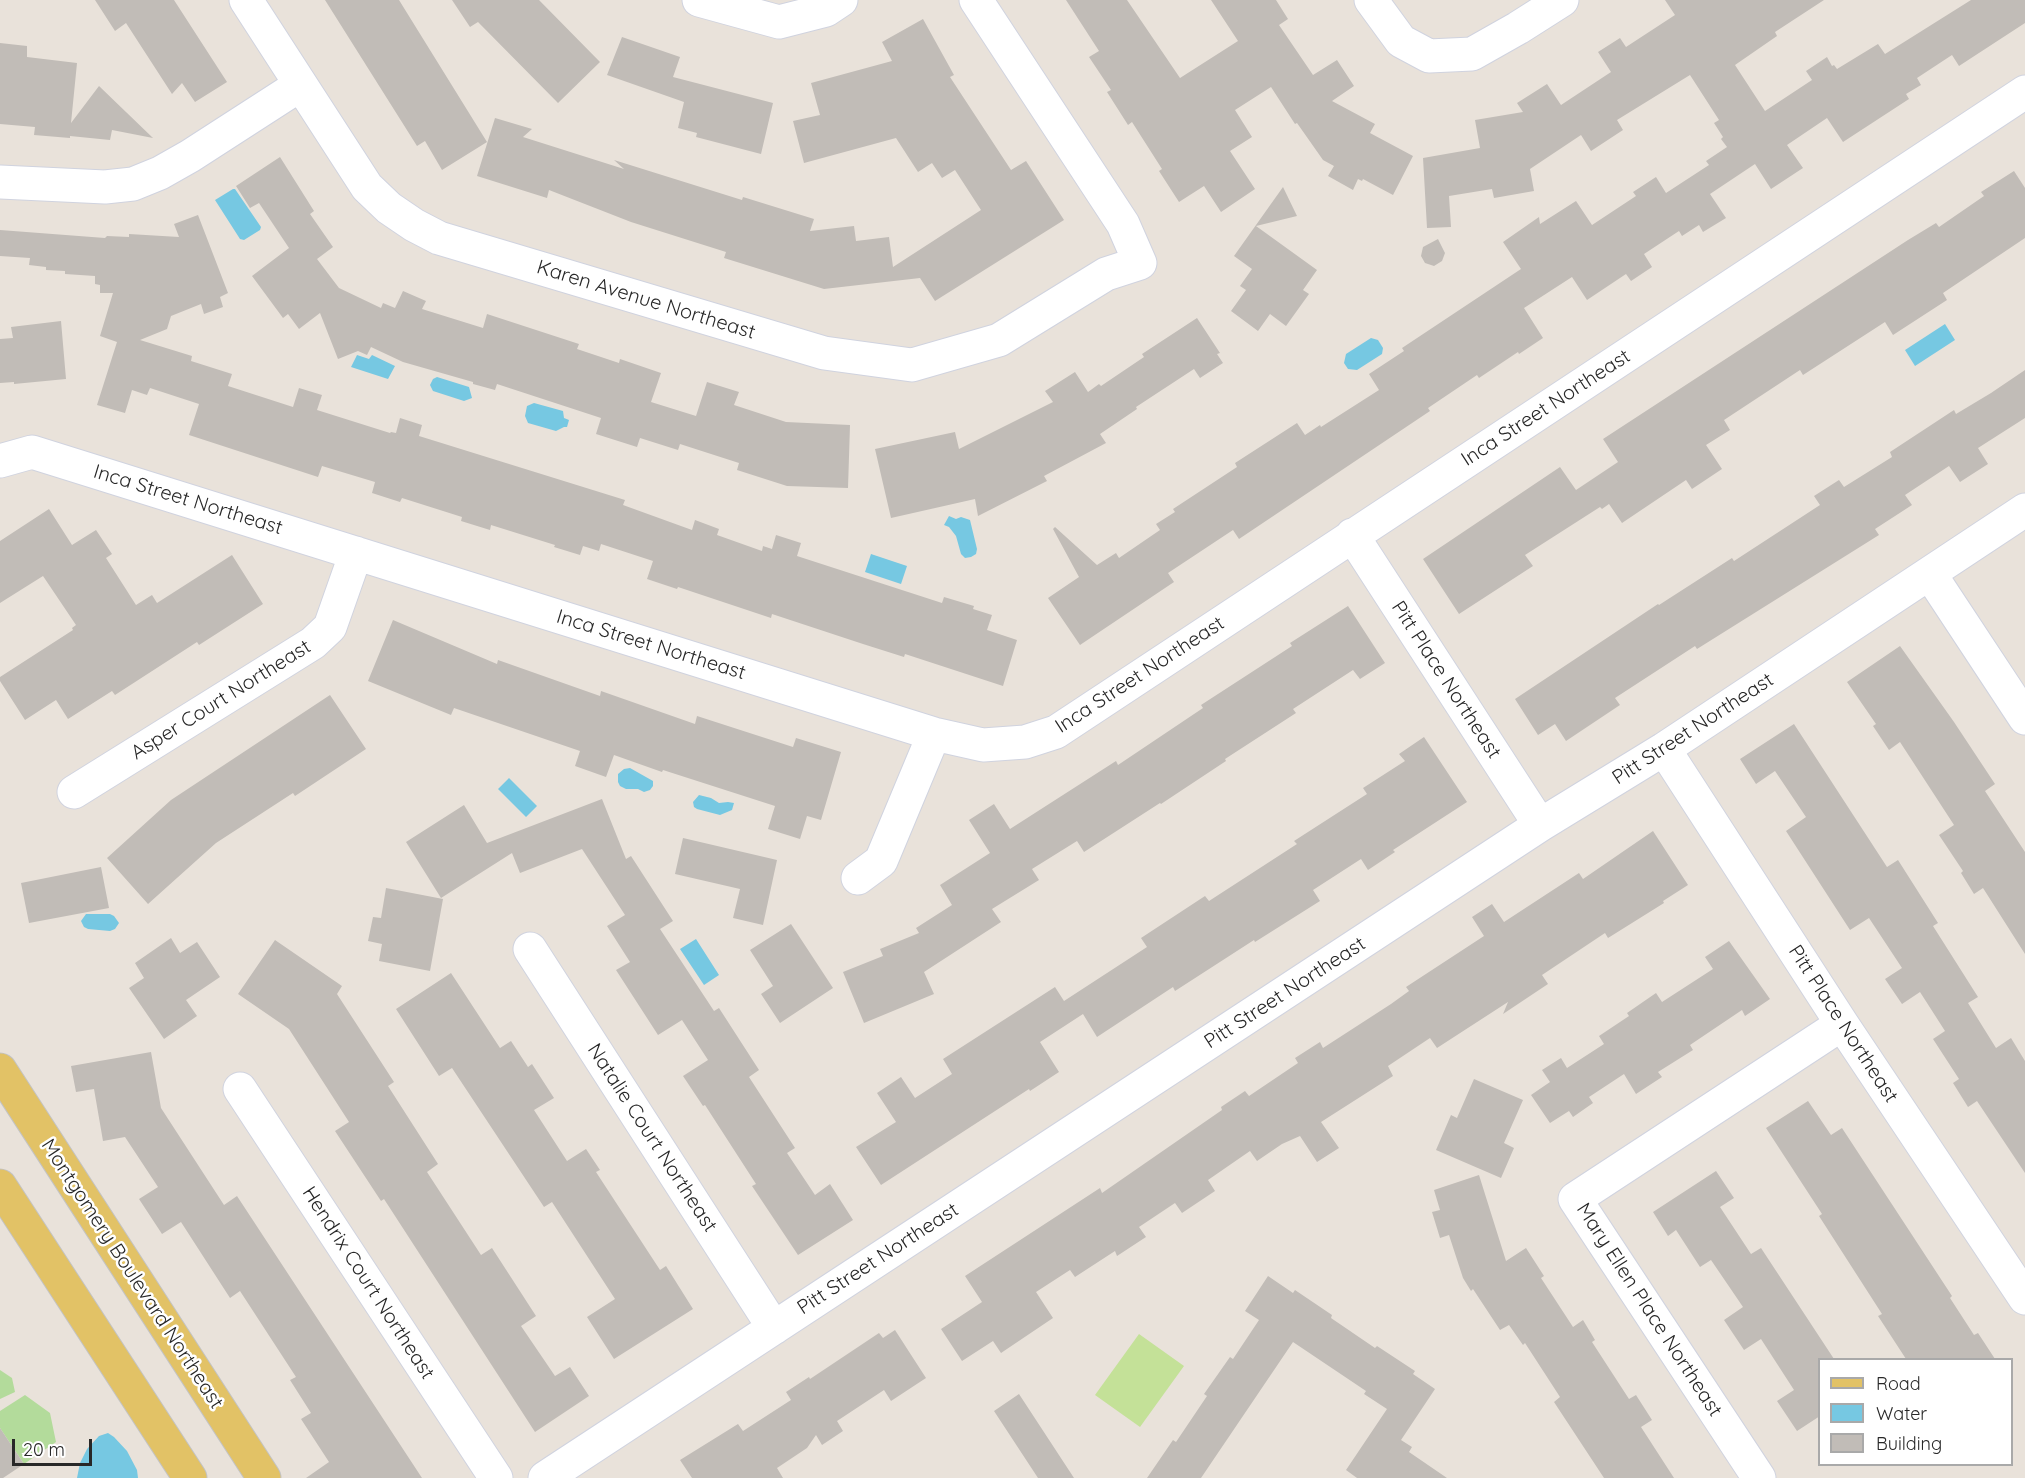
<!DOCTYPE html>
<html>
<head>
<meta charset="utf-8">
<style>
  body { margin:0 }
  #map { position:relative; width:2025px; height:1478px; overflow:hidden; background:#e9e2da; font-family:Quicksand,sans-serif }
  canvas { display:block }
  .legend { position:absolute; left:1818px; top:1358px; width:195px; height:108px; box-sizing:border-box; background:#fff; border:2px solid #a9a9a9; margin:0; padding:8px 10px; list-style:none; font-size:18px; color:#282828 }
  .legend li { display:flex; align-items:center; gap:12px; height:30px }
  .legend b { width:30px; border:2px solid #a9a9a9 }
  .scale { position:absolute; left:12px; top:1439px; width:80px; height:27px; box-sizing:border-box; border:3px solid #282828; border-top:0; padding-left:8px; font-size:18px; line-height:21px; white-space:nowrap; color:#282828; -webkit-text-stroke:4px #fff; paint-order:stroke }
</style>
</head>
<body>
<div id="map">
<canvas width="2025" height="1478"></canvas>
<ul class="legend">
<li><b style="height:8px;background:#e2c266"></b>Road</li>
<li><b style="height:16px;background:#76c8e2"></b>Water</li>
<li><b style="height:16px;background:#c1bcb7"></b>Building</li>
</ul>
<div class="scale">20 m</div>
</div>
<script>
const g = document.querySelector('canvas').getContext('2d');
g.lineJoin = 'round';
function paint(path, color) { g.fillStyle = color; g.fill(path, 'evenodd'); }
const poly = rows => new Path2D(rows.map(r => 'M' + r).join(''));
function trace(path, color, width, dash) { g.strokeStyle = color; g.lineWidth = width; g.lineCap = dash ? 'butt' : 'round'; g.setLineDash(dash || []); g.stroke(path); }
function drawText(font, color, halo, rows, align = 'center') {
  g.font = font + ' Quicksand,sans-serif'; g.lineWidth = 5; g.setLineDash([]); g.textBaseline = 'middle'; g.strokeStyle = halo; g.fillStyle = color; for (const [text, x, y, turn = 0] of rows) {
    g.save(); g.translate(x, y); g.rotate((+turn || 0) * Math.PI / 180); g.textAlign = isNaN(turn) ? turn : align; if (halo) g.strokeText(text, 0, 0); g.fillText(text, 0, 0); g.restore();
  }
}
paint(poly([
  [0,1370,12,1378,15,1392,0,1399],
  [25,1395,50,1413,56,1442,24,1464,0,1428,0,1411]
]), '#b3db9b');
paint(poly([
  [1139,1334,1184,1366,1140,1427,1095,1395]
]), '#c4e198');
paint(poly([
  [233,189,235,189,261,227,260,230,244,240,240,239,215,200],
  [1945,324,1955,340,1915,366,1905,350],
  [1371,338,1378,340,1383,348,1382,354,1357,370,1348,369,1344,363,1346,354],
  [357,355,369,359,372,355,395,366,388,379,351,367],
  [437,377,469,387,472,398,464,401,433,391,430,385,433,379],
  [534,403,563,411,564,418,569,420,567,427,564,427,556,431,528,423,525,416,527,406],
  [949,516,956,519,961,517,970,520,977,549,976,554,971,557,965,558,961,554,956,536,949,527,944,525],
  [871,554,907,566,901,584,865,572],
  [630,768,653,781,653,786,650,790,644,792,638,789,626,789,620,786,618,782,618,774,624,769],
  [509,778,537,806,526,817,498,789],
  [699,795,711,798,719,803,728,802,734,803,732,810,720,815,697,809,694,807,693,802],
  [86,914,110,914,114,916,119,923,115,929,110,931,88,929,84,927,81,921],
  [696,939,719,975,704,985,680,949],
  [108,1433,114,1437,127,1451,137,1470,138,1478,77,1478,80,1463,87,1449,99,1436]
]), '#76c8e2');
paint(poly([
  [95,0,174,0,227,82,195,102,182,83,172,94,126,23,115,31],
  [325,0,399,0,487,142,442,170,425,141,417,146],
  [452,0,539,0,600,62,558,103,478,22,470,27],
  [1066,0,1127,0,1180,78,1238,41,1211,0,1276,0,1288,19,1279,25,1313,75,1337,60,1354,86,1332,101,1375,124,1370,133,1413,156,1393,195,1363,179,1362,181,1358,179,1353,190,1328,176,1334,166,1323,160,1297,123,1295,124,1271,87,1235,110,1252,137,1230,151,1255,189,1221,212,1204,186,1179,202,1159,171,1162,169,1132,122,1128,125,1107,92,1111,90,1089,57,1099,51],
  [1665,0,1824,0,1775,32,1777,36,1735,65,1765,111,1812,80,1806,71,1827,57,1832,66,1834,65,1837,69,1878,44,1885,54,1971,0,2025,0,2025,23,1959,66,1952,55,1917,78,1921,85,1906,94,1909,99,1843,142,1827,118,1787,145,1803,168,1771,189,1755,164,1710,194,1726,218,1703,232,1699,225,1682,236,1679,231,1644,254,1652,267,1631,281,1626,274,1587,300,1572,277,1524,308,1543,338,1519,354,1518,352,1479,378,1477,375,1428,408,1430,411,1239,539,1233,530,1168,573,1174,582,1080,645,1048,598,1079,577,1053,529,1055,527,1097,565,1116,553,1119,558,1160,530,1156,524,1175,512,1173,509,1237,467,1235,463,1297,423,1305,435,1320,425,1321,427,1379,390,1369,374,1404,351,1402,348,1521,269,1503,242,1539,217,1540,224,1576,201,1592,225,1636,196,1633,192,1656,177,1666,193,1709,165,1706,161,1727,147,1721,139,1723,137,1714,123,1719,120,1690,75,1617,120,1623,130,1591,151,1581,135,1530,169,1534,191,1494,198,1492,189,1449,196,1451,227,1427,228,1423,158,1480,148,1475,120,1523,112,1517,103,1547,84,1561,105,1611,72,1598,52,1620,38,1626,47,1675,15],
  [923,19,954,75,950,77,1011,170,1026,161,1064,220,935,301,920,278,824,289,724,258,726,252,631,222,549,190,547,198,477,176,495,118,532,129,523,137,624,169,614,160,742,200,743,197,814,219,810,231,854,226,856,241,889,237,893,267,981,210,955,170,942,178,932,163,918,172,896,138,804,163,793,121,820,115,811,83,892,61,882,42],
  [622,37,680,57,673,77,773,103,761,154,696,137,697,133,678,128,684,102,607,75],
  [0,43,27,46,27,57,77,63,71,123,99,86,153,138,112,130,110,140,70,136,70,138,34,135,35,127,0,124],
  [280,157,314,211,310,214,333,247,317,259,339,288,381,308,383,303,395,308,403,291,426,301,422,309,483,328,487,314,579,344,577,349,619,363,620,359,661,373,651,402,696,416,707,382,739,392,734,405,786,422,850,425,848,488,787,486,737,470,739,463,680,444,678,450,640,438,637,447,596,434,601,418,497,384,495,390,473,384,473,382,403,362,371,347,367,355,358,351,338,359,320,313,299,329,288,314,283,318,252,276,289,248,259,203,250,208,236,186],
  [2014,171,2025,188,2025,238,1943,293,1947,300,1893,335,1885,322,1803,375,1800,370,1724,420,1730,430,1706,445,1722,469,1692,489,1686,480,1622,523,1609,504,1602,509,1600,507,1525,555,1533,566,1459,614,1423,559,1560,467,1576,490,1618,462,1603,439,1908,240,1936,223,1939,227,1984,196,1981,192],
  [1283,187,1297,216,1256,226,1317,270,1303,290,1309,294,1286,326,1270,314,1258,331,1231,311,1246,290,1240,286,1252,269,1234,256],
  [198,215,228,293,220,297,223,307,204,314,201,304,171,316,167,329,140,340,192,356,191,361,232,374,228,386,293,407,299,388,322,395,317,410,390,433,391,432,396,433,400,418,422,425,419,436,625,500,623,505,692,530,695,520,719,529,717,535,762,551,763,546,772,549,776,535,801,543,797,556,942,603,944,597,974,606,973,609,992,615,987,630,1017,640,1003,686,905,654,904,657,863,644,772,614,771,618,678,587,677,589,647,579,653,561,601,544,599,551,583,546,580,555,554,547,555,545,491,525,490,530,461,521,462,517,402,498,400,502,372,493,375,482,322,466,318,477,189,435,199,404,150,388,147,395,132,390,125,413,97,405,117,342,100,336,113,293,100,293,100,285,95,284,95,276,65,274,65,271,46,270,46,267,29,265,30,258,0,256,0,230,105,238,107,236,129,237,129,234,179,237,174,224],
  [1438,239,1445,253,1442,261,1434,266,1425,263,1421,256,1423,247],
  [1197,318,1220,353,1217,354,1223,363,1200,378,1194,369,1136,407,1137,409,1100,434,1106,443,1044,476,1047,481,978,516,975,499,891,518,875,449,955,432,959,449,1053,402,1045,391,1075,372,1088,392,1099,384,1101,386,1144,357,1142,354],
  [61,321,66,379,14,384,14,382,0,383,0,339,13,338,11,327],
  [2025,370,2025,418,1978,448,1988,464,1960,482,1949,466,1905,495,1912,505,1875,529,1879,535,1697,649,1695,646,1615,698,1620,705,1566,741,1555,724,1538,735,1515,699,1658,604,1659,605,1732,558,1734,561,1820,505,1814,496,1839,480,1844,487,1892,457,1890,452,1954,410,1956,414,1991,393],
  [49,509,72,545,96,530,112,554,106,558,136,605,152,595,157,603,232,555,263,604,199,645,197,642,115,695,112,691,68,719,56,700,25,720,0,681,0,677,73,630,72,628,76,625,43,576,0,603,0,541],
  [1348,606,1385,663,1360,679,1353,670,1293,709,1296,713,1225,759,1226,761,1161,804,1160,803,1084,852,1077,841,1032,869,1039,880,992,909,1001,922,924,972,934,994,864,1023,843,972,883,956,880,949,919,933,916,928,952,905,940,885,990,853,969,820,994,804,1010,829,1116,761,1118,765,1203,708,1201,705,1292,646,1290,643],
  [393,620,497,664,498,660,600,696,601,691,695,724,697,716,793,747,796,738,841,752,821,820,807,816,800,839,768,829,775,806,663,770,662,772,614,755,606,777,575,766,580,751,454,708,451,715,368,681],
  [1900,646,1954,722,1995,784,1985,791,2025,852,2025,954,1983,888,1974,894,1961,873,1963,871,1939,835,1954,825,1900,742,1889,750,1873,726,1876,724,1847,682],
  [330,695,366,749,295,796,293,793,216,843,148,904,107,858,171,800],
  [1794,724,1887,867,1898,860,1938,923,1933,926,1978,997,1968,1003,1996,1048,2011,1038,2025,1061,2025,1173,1977,1101,1968,1107,1953,1083,1959,1079,1933,1039,1945,1031,1920,992,1902,1004,1885,979,1902,968,1869,918,1850,930,1786,831,1806,817,1775,771,1756,784,1740,759],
  [1424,737,1467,802,1393,850,1395,852,1368,870,1361,859,1313,890,1320,901,1255,942,1254,940,1175,991,1173,987,1097,1037,1083,1014,1040,1042,1059,1072,1030,1091,1029,1089,881,1185,856,1147,896,1122,877,1093,901,1077,915,1098,952,1074,943,1059,1055,987,1064,1001,1147,947,1141,938,1205,896,1209,901,1297,844,1294,841,1367,794,1363,788,1405,761,1399,754],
  [602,799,626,859,631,856,673,921,660,929,714,1011,719,1008,759,1070,749,1077,795,1148,787,1153,815,1195,830,1184,853,1220,798,1255,752,1186,756,1184,705,1105,703,1106,683,1076,708,1060,682,1020,658,1035,616,970,630,962,607,926,625,915,582,849,520,873,512,853,441,898,406,842,464,805,487,843],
  [1653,831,1688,885,1663,901,1664,903,1608,938,1605,933,1542,975,1548,984,1503,1014,1508,1002,1437,1048,1430,1038,1388,1066,1393,1076,1321,1122,1339,1148,1317,1162,1300,1136,1282,1144,1257,1161,1250,1151,1208,1180,1215,1191,1182,1213,1175,1203,1139,1227,1146,1237,1117,1256,1115,1251,1075,1277,1070,1270,1036,1292,1053,1318,1001,1353,993,1341,962,1361,941,1329,982,1302,965,1276,1100,1188,1102,1193,1222,1110,1221,1107,1245,1091,1249,1096,1298,1063,1295,1058,1320,1042,1323,1048,1391,1004,1409,991,1406,987,1484,936,1472,917,1492,904,1504,922,1579,873,1583,879],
  [683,838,777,860,763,925,733,918,740,889,675,874],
  [101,867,109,908,29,923,21,883],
  [386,888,443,899,430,971,379,961,382,944,368,941,373,917,381,918],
  [791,924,833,988,780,1023,761,994,773,986,750,950],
  [171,938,180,953,197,942,220,977,186,1000,197,1016,164,1039,129,988,144,978,135,963],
  [275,940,342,986,337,994,394,1082,388,1086,438,1164,427,1172,481,1255,492,1248,536,1316,521,1326,555,1376,570,1367,589,1396,535,1432,384,1199,381,1201,335,1131,349,1122,289,1029,238,994],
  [1729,941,1770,999,1745,1016,1742,1010,1690,1045,1693,1050,1658,1072,1662,1077,1636,1094,1624,1074,1589,1097,1593,1103,1573,1117,1569,1111,1550,1123,1531,1095,1550,1082,1542,1070,1561,1058,1567,1068,1604,1044,1599,1036,1629,1016,1627,1013,1656,993,1662,1002,1713,969,1705,957],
  [451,973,500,1048,511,1041,528,1067,532,1064,554,1098,534,1110,567,1161,586,1149,600,1170,596,1172,660,1270,666,1266,693,1309,614,1359,587,1317,615,1299,552,1202,544,1207,452,1068,439,1076,396,1009],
  [151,1052,161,1108,224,1205,237,1196,422,1478,306,1478,329,1462,301,1419,311,1413,290,1380,296,1377,240,1291,230,1298,181,1222,162,1234,139,1199,158,1187,125,1137,103,1141,94,1089,76,1092,71,1066],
  [1474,1079,1523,1100,1504,1143,1514,1148,1501,1178,1436,1150,1451,1115,1457,1118],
  [1808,1101,1831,1135,1842,1128,1952,1296,1950,1298,1974,1335,1978,1333,1995,1359,1906,1359,1878,1316,1882,1314,1819,1216,1822,1214,1766,1128],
  [1716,1171,1734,1198,1720,1207,1751,1254,1761,1248,1834,1359,1820,1359,1820,1416,1797,1431,1777,1401,1794,1390,1761,1339,1744,1350,1724,1320,1743,1307,1711,1260,1700,1267,1676,1230,1668,1236,1653,1212],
  [1479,1175,1506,1261,1526,1248,1544,1276,1541,1278,1573,1327,1583,1320,1595,1340,1592,1342,1629,1399,1636,1395,1652,1420,1641,1427,1674,1478,1604,1478,1554,1402,1560,1397,1525,1343,1523,1345,1509,1325,1500,1330,1473,1289,1471,1291,1463,1278,1449,1235,1440,1238,1432,1212,1440,1210,1434,1190],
  [1268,1276,1293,1293,1295,1290,1332,1315,1331,1318,1375,1348,1377,1346,1415,1371,1413,1374,1435,1389,1401,1440,1412,1447,1409,1452,1447,1478,1357,1478,1346,1470,1387,1409,1364,1394,1366,1391,1293,1342,1201,1478,1147,1478,1173,1440,1176,1442,1207,1396,1204,1394,1230,1357,1233,1359,1259,1320,1245,1311],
  [895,1330,926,1378,891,1401,884,1390,837,1421,843,1431,822,1445,816,1435,807,1448,777,1468,783,1478,692,1478,680,1460,738,1424,743,1431,791,1400,786,1392,809,1377,810,1379,879,1333,883,1338],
  [1019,1394,1074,1478,1038,1478,994,1411],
  [0,1428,24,1464,3,1478,0,1478]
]), '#c1bcb7');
const minor = poly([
  [246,0,367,187,389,208,414,225,439,238,824,353,912,365,999,340,1106,274,1140,263,1123,224,976,0],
  [699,0,779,22,826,10,841,0],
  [1371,0,1401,41,1429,56,1472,54,1518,28,1562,0],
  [0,182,105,187,133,184,160,173,190,156,300,85],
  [0,461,32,452,934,734,983,745,1025,742,1056,732,2025,92],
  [1352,535,1540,825],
  [1930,574,2025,718],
  [1664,749,1842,1024,2025,1298],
  [74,792,313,643,330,627,356,553],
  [858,878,881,861,934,734],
  [530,949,774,1328],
  [240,1089,496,1478],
  [545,1478,1540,825,1664,749,2025,510],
  [1759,1478,1575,1199,1842,1024]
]);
const major = poly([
  [0,1070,264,1478],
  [0,1186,190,1478]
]);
trace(minor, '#d0d3df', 35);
trace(major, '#c3c3c3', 35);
trace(minor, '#fff', 33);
trace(major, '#e2c266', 33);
drawText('20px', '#282828', '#fff', [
  ["Karen Avenue Northeast",646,300,17],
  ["Inca Street Northeast",1546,408,-33],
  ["Inca Street Northeast",188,500,17],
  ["Inca Street Northeast",651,645,17],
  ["Inca Street Northeast",1140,675,-33],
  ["Pitt Place Northeast",1446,680,57],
  ["Asper Court Northeast",221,700,-32],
  ["Pitt Street Northeast",1693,729,-33],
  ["Pitt Street Northeast",1285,993,-33],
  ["Pitt Place Northeast",1843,1024,57],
  ["Natalie Court Northeast",652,1138,57],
  ["Pitt Street Northeast",878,1259,-33],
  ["Montgomery Boulevard Northeast",132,1274,57],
  ["Hendrix Court Northeast",368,1283,57],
  ["Mary Ellen Place Northeast",1649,1310,57]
]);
</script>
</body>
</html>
